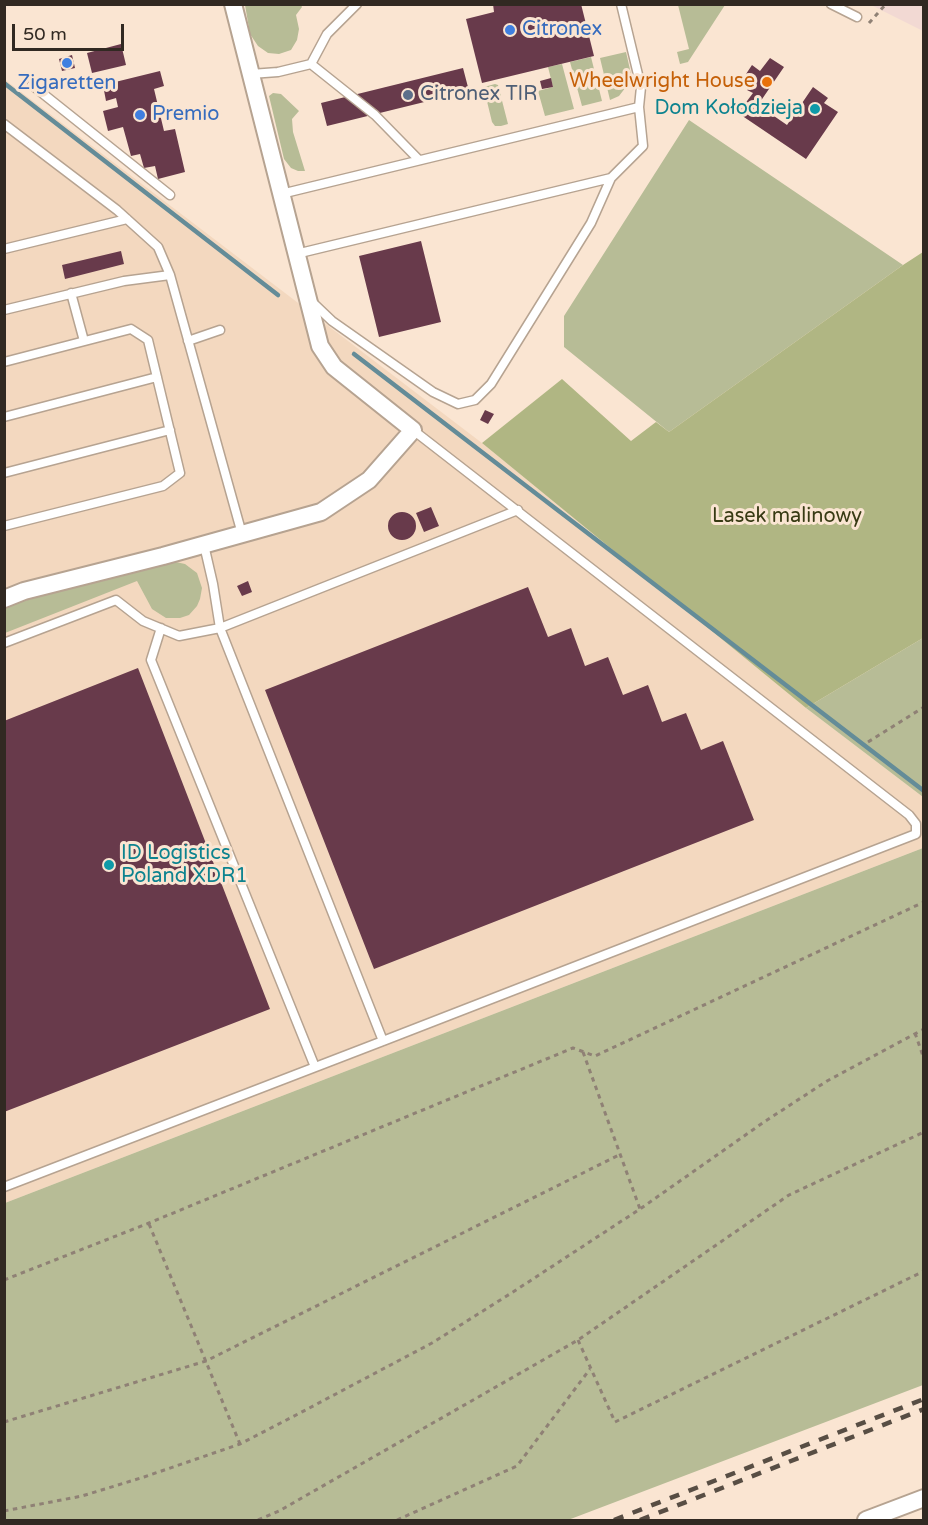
<!DOCTYPE html>
<html>
<head>
<meta charset="utf-8">
<style>
  body { margin:0 }
  #map { position:relative; width:928px; height:1525px; overflow:hidden; background:#fae5d2; font-family:"Varela Round",sans-serif }
  canvas { display:block }
  .frame { position:absolute; inset:0; border:6px solid #312922; pointer-events:none }
  .scale { position:absolute; left:12px; top:24px; width:112px; height:27px; box-sizing:border-box; border:3px solid #312922; border-top:0; padding-left:8px; font-size:18px; line-height:21px; white-space:nowrap; color:#312922; -webkit-text-stroke:4px #fae5d2; paint-order:stroke }
</style>
</head>
<body>
<div id="map">
<canvas width="928" height="1525"></canvas>
<div class="frame"></div>
<div class="scale">50 m</div>
</div>
<script>
const g = document.querySelector('canvas').getContext('2d');
g.lineJoin = 'round';
function paint(path, color) { g.fillStyle = color; g.fill(path, 'evenodd'); }
const poly = rows => new Path2D(rows.map(r => 'M' + r).join(''));
function trace(path, color, width, dash) { g.strokeStyle = color; g.lineWidth = width; g.lineCap = dash ? 'butt' : 'round'; g.setLineDash(dash || []); g.stroke(path); }
function drawText(font, color, halo, rows, align = 'center') {
  g.font = font + ' "Varela Round",sans-serif'; g.lineWidth = 6; g.setLineDash([]); g.textBaseline = 'middle'; g.strokeStyle = halo; g.fillStyle = color; for (const [text, x, y, turn = 0] of rows) {
    g.save(); g.translate(x, y); g.rotate((+turn || 0) * Math.PI / 180); g.textAlign = isNaN(turn) ? turn : align; if (halo) g.strokeText(text, 0, 0); g.fillText(text, 0, 0); g.restore();
  }
}
paint(poly([
  [871,5,923,5,923,31]
]), '#f2d9d3');
paint(poly([
  [4,79,482,443,806,708,923,797,923,848,5,1203]
]), '#f3d8bf');
paint(poly([
  [245,5,301,5,302,7,296,15,299,29,297,40,291,50,279,54,268,53,258,46,250,34],
  [678,5,725,5,688,62,680,64,677,52,689,49],
  [626,52,631,74,629,83,619,96,610,100,600,58],
  [591,57,602,101,582,106,570,62],
  [562,64,574,109,545,116,538,91,553,87,548,67],
  [495,84,498,85,508,124,501,126,495,126,492,122,484,89,484,87],
  [273,93,281,94,299,111,292,119,293,132,305,171,298,171,291,168,284,159,269,96],
  [689,120,903,265,669,432,564,347,564,316],
  [171,561,185,564,197,573,202,588,200,599,197,606,189,615,180,618,166,618,152,609,137,581,5,633,5,606],
  [923,638,923,797,806,708],
  [923,848,923,1385,568,1520,5,1520,5,1203]
]), '#b7bc96');
paint(poly([
  [923,252,923,638,806,708,482,443,562,379,631,441,656,422,669,432,903,265]
]), '#b0b683');
trace(poly([
  [4,83,278,295],
  [354,354,924,791]
]), '#648c98', 4.5);
paint(poly([
  [493,4,581,4,594,56,482,83,466,19,494,12],
  [121,44,126,65,92,73,87,53],
  [72,55,75,68,62,71,59,59],
  [770,58,784,67,758,105,787,125,813,87,828,98,824,103,838,112,806,159,738,113,753,93,747,90,754,79,746,74,752,65,760,71],
  [463,68,469,91,327,126,321,103],
  [160,71,164,86,154,89,164,131,175,129,185,172,158,179,155,166,144,168,140,154,131,156,123,127,108,131,103,111,118,107,116,98,106,101,103,85],
  [551,78,553,87,542,89,540,81],
  [421,241,441,322,379,337,359,256],
  [121,251,124,264,65,279,62,265],
  [485,410,494,414,488,424,480,420],
  [431,507,439,526,424,532,416,513],
  '388 526a14 14 0 1 1 28 0a14 14 0 1 1-28 0Z',
  [248,581,252,592,242,596,237,586],
  [528,587,548,637,571,628,585,666,608,657,623,695,648,685,662,722,686,713,701,750,723,741,754,820,374,969,265,690],
  [138,668,270,1009,4,1112,4,721]
]), '#683a4b');
const lane = poly([
  [621,4,641,87,639,107],
  [831,4,857,17],
  [311,64,327,34,357,4],
  [251,74,278,72,311,64,375,115,419,160],
  [32,85,170,195],
  [4,124,117,210,158,247,170,275,242,534],
  [281,194,639,107,643,146,611,178,296,254],
  [4,249,127,219],
  [71,293,84,341],
  [311,301,332,321,433,392,458,404,475,400,491,384,591,223,611,178],
  [4,310,124,281,170,275],
  [188,341,220,330],
  [4,362,131,329,148,340,180,473,163,486,4,526],
  [4,417,157,377],
  [4,473,170,430],
  [161,628,151,660,315,1067],
  [4,643,116,600,143,621,179,636,220,628,518,510],
  [383,1041,916,834,916,824,909,815,413,430],
  [4,1187,383,1041,220,628,213,584,204,545]
]);
const street = poly([
  [4,599,24,591,163,556,321,512,369,480,413,430,334,367,320,346,233,4],
  [866,1520,924,1498]
]);
trace(lane, '#b6a391', 11);
trace(street, '#b6a391', 20);
trace(poly([
  [869,23,886,4],
  [868,742,924,707],
  [915,1033,924,1059],
  [583,1052,640,1209],
  [149,1224,240,1444],
  [4,1280,149,1223,573,1048,595,1056,924,902],
  [578,1340,615,1422,924,1271],
  [4,1422,206,1361,621,1154],
  [4,1511,82,1496,144,1477,240,1444,298,1414,432,1343,513,1292,640,1209,764,1122,827,1081,924,1029],
  [258,1520,279,1511,578,1340,789,1195,924,1132],
  [397,1520,517,1466,590,1369]
]), '#8f8175', 3, [4.5, 4.5]);
trace(lane, '#fff', 8);
trace(street, '#fff', 16);
trace(poly([
  [614,1520,924,1399],
  [640,1520,924,1409]
]), '#584e44', 4.5, [10, 10]);
for (const [x, y, r, color] of [
  [510,30,6,"#3f7fe0"],
  [67,63,6,"#3f7fe0"],
  [767,82,6,"#e8710a"],
  [408,95,6,"#5c6f8a"],
  [815,109,6,"#0f9aa8"],
  [140,115,6,"#3f7fe0"],
  [109,865,6,"#0f9aa8"]
]) { const dot = new Path2D(); dot.arc(x, y, r, 0, 2 * Math.PI); g.fillStyle = color; g.fill(dot); trace(dot, '#fae5d2', 2); }
drawText('20px', '#366cbe', '#fae5d2', [
  ["Citronex",522,30],
  ["Zigaretten",67,84,"center"],
  ["Premio",152,115]
], 'left');
drawText('20px', '#c56008', '#fae5d2', [
  ["Wheelwright House",755,82]
], 'right');
drawText('20px', '#4e5e75', '#fae5d2', [
  ["Citronex TIR",420,95]
], 'left');
drawText('20px', '#0d838f', '#fae5d2', [
  ["Dom Kołodzieja",803,109],
  ["ID Logistics",121,854,"left"],
  ["Poland XDR1",121,877,"left"]
], 'right');
drawText('20px', '#373a13', '#fae5d2', [
  ["Lasek malinowy",787,517]
]);
</script>
</body>
</html>
